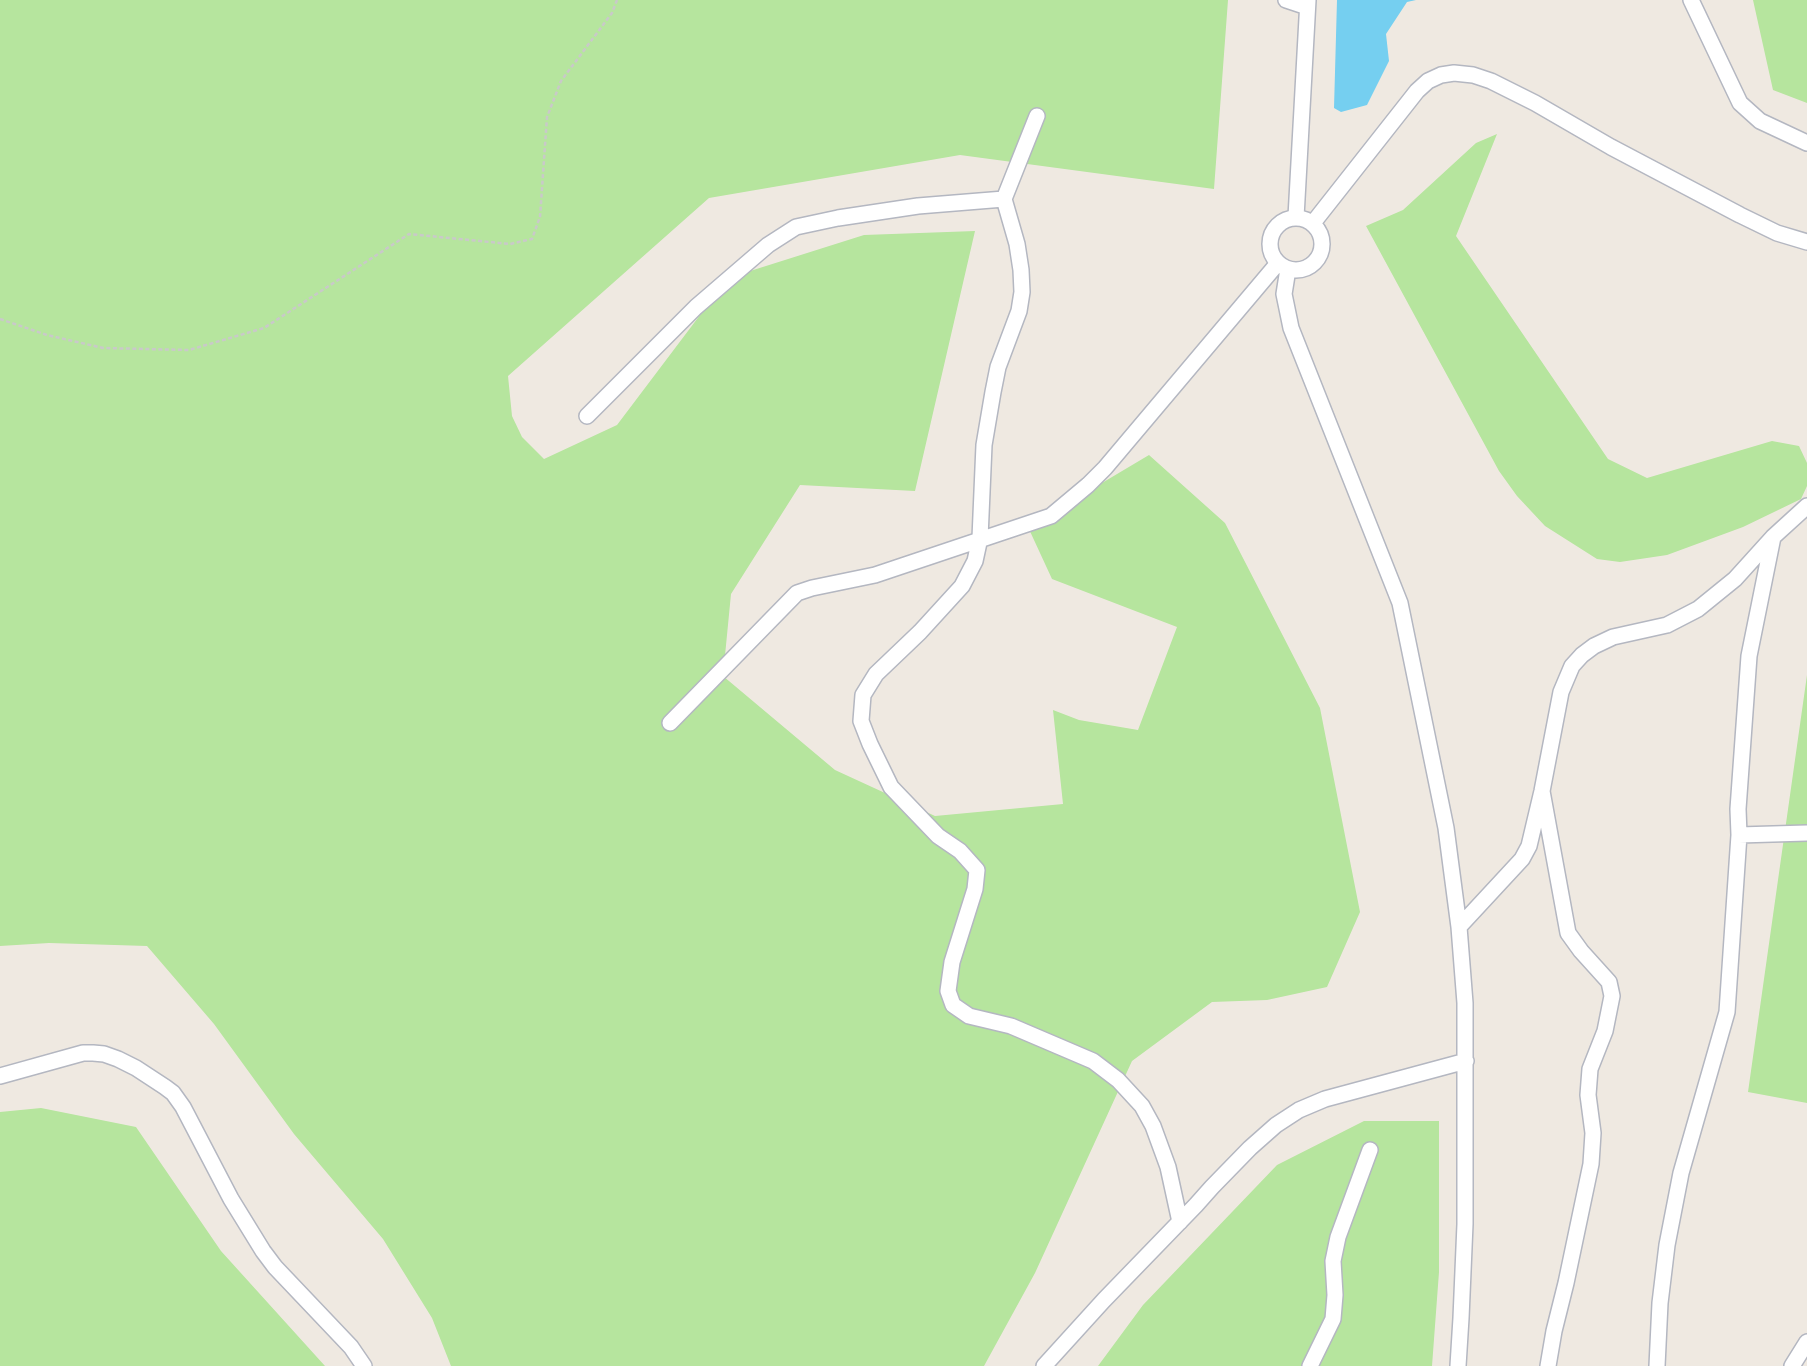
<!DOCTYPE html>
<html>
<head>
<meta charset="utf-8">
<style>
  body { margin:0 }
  canvas { display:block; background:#efe9e1 }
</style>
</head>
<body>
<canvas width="1807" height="1366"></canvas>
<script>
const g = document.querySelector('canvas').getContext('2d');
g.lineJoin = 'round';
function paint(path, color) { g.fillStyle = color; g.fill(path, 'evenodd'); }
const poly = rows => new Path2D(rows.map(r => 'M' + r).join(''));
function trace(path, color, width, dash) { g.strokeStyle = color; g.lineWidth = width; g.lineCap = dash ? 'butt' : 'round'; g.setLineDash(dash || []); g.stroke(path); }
paint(poly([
  [0,0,1228,0,1214,189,960,155,709,198,508,376,512,416,522,437,544,459,617,425,728,278,864,235,975,231,915,491,800,485,731,594,723,676,835,770,935,816,1063,804,1053,710,1079,720,1138,730,1177,627,1052,579,1028,527,1149,455,1225,523,1320,708,1360,912,1327,987,1267,1000,1212,1002,1132,1061,1035,1273,984,1366,451,1366,432,1318,383,1239,294,1134,214,1024,147,946,49,943,0,946],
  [1753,0,1807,0,1807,103,1773,90],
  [1497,134,1456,236,1608,459,1647,478,1772,441,1799,446,1807,463,1807,486,1801,499,1743,527,1667,555,1620,562,1597,559,1545,526,1517,496,1499,471,1366,226,1403,210,1476,143],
  [1807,675,1807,1103,1748,1092],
  [41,1108,136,1127,221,1251,325,1366,0,1366,0,1112],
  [1364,1121,1439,1121,1439,1272,1432,1366,1098,1366,1143,1305,1277,1165]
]), '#b6e59e');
paint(poly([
  [1337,0,1416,0,1407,2,1386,34,1389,61,1367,105,1341,112,1334,108]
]), '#75cff0');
const minor = poly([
  [1286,0,1307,7],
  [1691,0,1740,103,1760,121,1807,143],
  [1037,116,1004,199,1017,244,1021,270,1022,292,1019,311,998,367,993,392,984,445,980,538,975,561,962,586,920,632,876,674,863,695,861,721,870,744,891,787,938,836,960,851,977,870,975,889,952,962,948,991,953,1005,969,1016,1011,1026,1093,1061,1118,1080,1142,1106,1153,1126,1168,1167,1180,1222],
  [1296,217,1308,0],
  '1270 244a26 26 0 1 1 52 0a26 26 0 1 1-52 0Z',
  [1313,223,1417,91,1428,81,1441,75,1454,73,1473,75,1491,81,1535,103,1611,147,1740,215,1777,233,1807,242],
  [1288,269,1284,294,1291,328,1400,603,1446,828,1459,927,1465,1003,1465,1224,1461,1318,1458,1366],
  [587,416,696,307,768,245,796,227,838,218,918,206,1004,199],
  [670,723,797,593,812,588,875,575,1051,516,1088,485,1105,468,1278,263],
  [1542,791,1568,933,1581,951,1609,982,1612,996,1605,1031,1590,1069,1588,1095,1593,1133,1591,1164,1566,1283,1554,1331,1548,1366],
  [1739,835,1807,833],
  [1459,927,1522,859,1529,846,1542,791,1561,692,1572,666,1582,655,1594,646,1613,637,1667,625,1698,609,1735,579,1773,537,1807,506],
  [0,1076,83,1053,93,1053,104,1054,118,1059,136,1068,165,1087,173,1093,183,1107,231,1199,263,1251,275,1267,351,1347,364,1366],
  [1044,1366,1104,1300,1196,1205,1212,1187,1250,1148,1276,1125,1299,1110,1325,1099,1466,1061],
  [1310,1366,1333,1319,1335,1295,1333,1261,1338,1237,1370,1150],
  [1657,1366,1660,1303,1667,1245,1681,1173,1727,1012,1739,835,1738,809,1749,656,1773,537],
  [1792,1366,1807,1342]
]);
trace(minor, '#b4b7c1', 18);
trace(poly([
  [0,319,47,335,103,348,189,350,264,328,409,234,510,244,532,239,540,217,547,117,561,81,612,13,617,0]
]), '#c9c9c9', 2.5, [4, 2.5]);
trace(minor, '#fff', 15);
</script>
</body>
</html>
